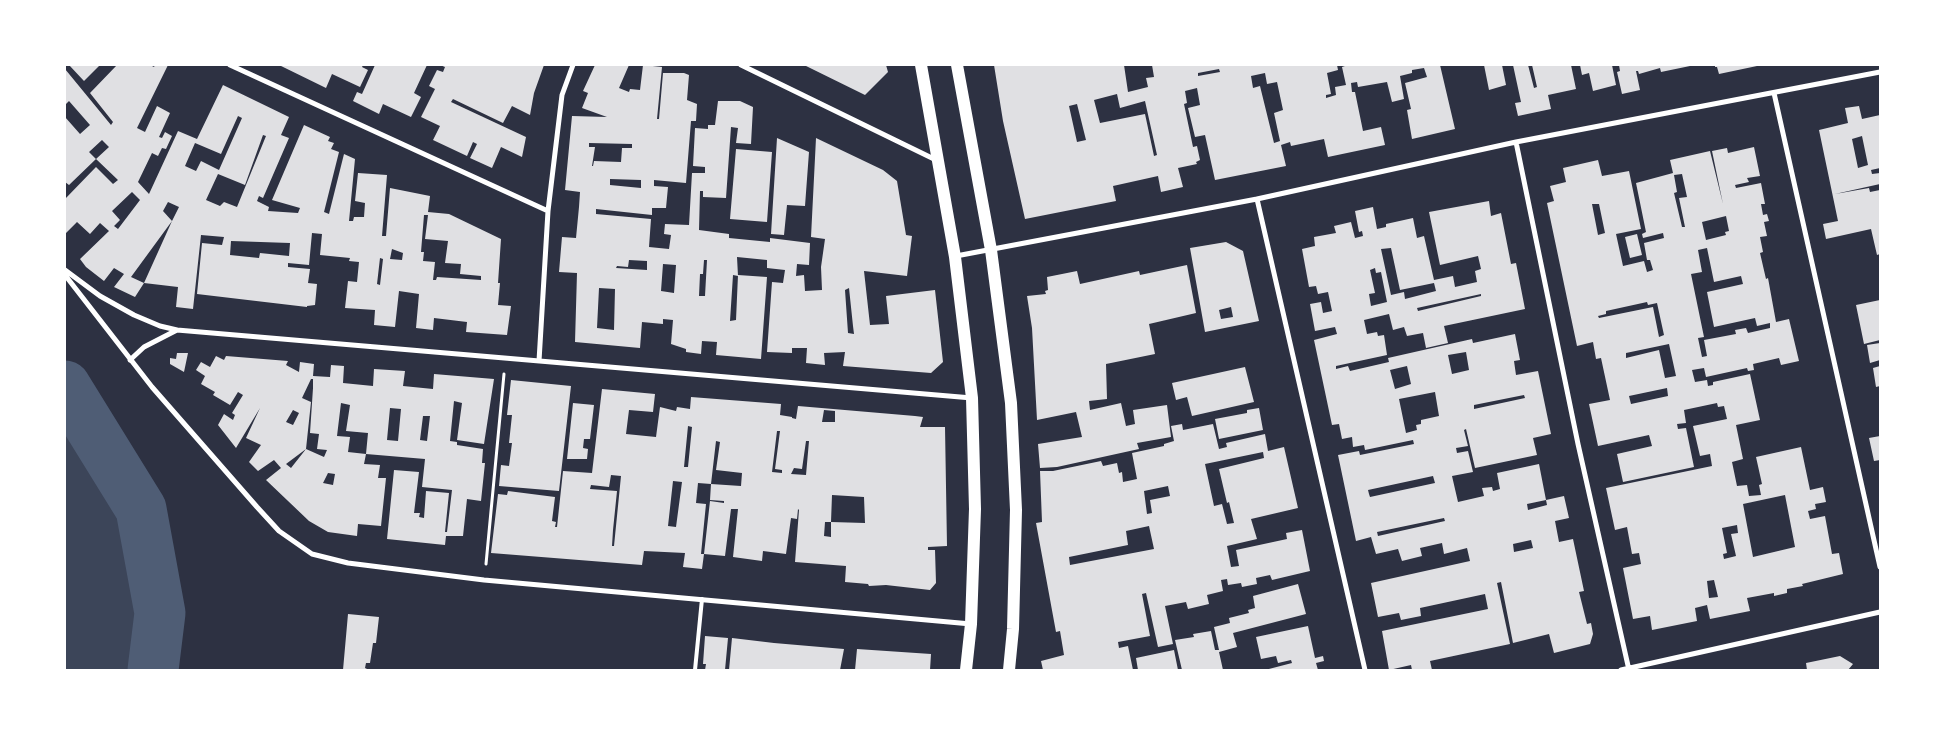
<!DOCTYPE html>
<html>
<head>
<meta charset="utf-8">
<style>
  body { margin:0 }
  #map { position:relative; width:1945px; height:735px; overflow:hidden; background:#2d3142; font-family:Manrope,sans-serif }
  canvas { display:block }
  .frame { position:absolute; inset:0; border:66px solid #fff; pointer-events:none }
</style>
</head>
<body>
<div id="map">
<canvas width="1945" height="735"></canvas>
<div class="frame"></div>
</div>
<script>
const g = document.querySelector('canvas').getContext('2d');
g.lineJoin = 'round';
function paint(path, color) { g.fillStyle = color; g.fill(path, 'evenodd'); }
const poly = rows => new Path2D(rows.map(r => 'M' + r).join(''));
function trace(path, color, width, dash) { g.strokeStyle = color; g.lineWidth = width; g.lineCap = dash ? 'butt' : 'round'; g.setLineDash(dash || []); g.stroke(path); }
paint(poly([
  [65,393,106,476,126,527,154,661,152,670,65,670]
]), '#3c4559');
trace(poly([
  [65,386,141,509,160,613,153,670]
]), '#4f5d75', 51);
paint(poly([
  [69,65,100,65,84,81],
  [117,65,150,65,154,67,155,65,168,65,137,128,145,132,157,106,170,113,159,137,162,138,165,132,172,136,166,149,162,148,158,156,152,153,138,182,149,194,178,131,197,139,223,85,289,117,281,135,289,138,263,198,259,196,257,201,269,207,268,211,298,213,300,208,272,200,304,125,330,137,328,141,334,143,331,149,339,152,324,212,329,214,344,154,355,159,349,221,353,221,354,217,364,217,365,203,355,201,358,173,387,175,382,236,386,236,390,188,430,196,428,212,449,214,501,239,498,283,500,283,498,305,511,306,507,335,466,332,467,322,434,318,433,330,416,328,419,294,399,291,395,327,374,325,375,310,345,308,348,281,357,282,359,262,349,261,350,258,320,255,322,234,312,233,309,265,288,263,288,267,310,269,308,283,317,284,315,305,307,306,307,307,197,294,202,243,222,245,224,237,201,235,193,309,176,307,178,287,144,283,172,221,131,277,144,283,135,297,114,287,124,274,114,268,104,281,86,267,80,259,109,231,100,223,90,234,77,222,65,234,65,199,96,167,113,184,118,180,96,159,109,147,102,140,89,152,96,159,69,185,65,182,65,117,80,134,90,125,69,101,65,105,65,69,111,125,113,122,90,93],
  [238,116,242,118,219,170,201,161,196,171,185,166,195,143,221,154],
  [263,135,266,136,237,207,224,202,220,206,206,200,218,174,245,185],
  [132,192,140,200,118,229,114,226,120,220,112,211],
  [168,202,179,207,172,221,163,211],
  [424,215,428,215,425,239,448,241,445,263,461,264,460,274,481,276,481,280,437,277,436,280,433,280,435,262,423,261,424,252,421,252],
  [231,241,290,243,289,256,260,253,259,258,230,255],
  [392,249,403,253,402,260,390,259],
  [380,258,383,259,380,285,377,284],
  [279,65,363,65,362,67,368,70,360,87,332,74,326,88],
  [375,65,427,65,414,93,421,97,411,117,383,104,379,114,353,101,357,92,362,94],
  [440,65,544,65,534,93,530,115,512,106,503,123,453,99,451,102,526,137,522,157,501,147,492,168,470,158,477,144,473,142,467,156,433,140,440,126,421,117,435,89,429,86,437,70,443,72,445,67],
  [595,65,629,65,619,88,629,92,630,89,640,90,643,65,662,67,657,119,659,119,663,73,684,73,689,75,687,100,697,104,696,121,691,121,686,183,654,180,654,186,668,187,666,208,652,208,652,215,596,209,596,214,651,219,649,247,669,249,671,235,664,234,665,224,689,225,692,173,705,173,705,167,693,166,695,128,708,129,708,125,715,125,718,101,740,101,753,107,751,144,736,143,738,128,731,127,726,198,703,197,703,191,700,191,699,230,729,234,729,238,770,242,770,238,810,243,809,265,797,264,796,276,804,275,805,291,822,290,821,267,825,239,811,237,816,138,883,170,897,181,906,235,912,236,907,276,864,271,870,325,889,324,886,296,935,290,943,362,931,373,843,366,845,352,824,353,825,365,806,363,807,348,792,348,792,353,767,352,772,282,783,283,785,270,767,268,767,260,737,257,738,276,733,275,730,321,736,320,738,275,767,277,761,359,716,355,717,342,702,341,701,354,686,352,686,349,671,344,673,320,663,319,663,324,642,322,640,348,575,342,577,273,559,272,562,237,576,238,579,207,580,192,565,190,572,116,607,117,582,108,588,93,583,91],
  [589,143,632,144,632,148,622,148,621,162,594,161,593,166,592,166,595,147,589,147],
  [610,179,641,180,641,188,610,185],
  [629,260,647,261,647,270,616,268,617,266,628,267],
  [704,260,707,260,705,296,699,296,700,274,703,274],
  [663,264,676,265,674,293,661,291],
  [599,288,615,289,614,330,597,328],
  [849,288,853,326,854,334,848,333,845,290],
  [804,65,886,65,888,72,865,95],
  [994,65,1124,65,1128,92,1148,87,1146,78,1154,77,1152,65,1337,65,1338,70,1327,73,1331,94,1326,95,1326,98,1336,95,1335,87,1346,85,1342,67,1348,65,1440,65,1455,129,1412,139,1407,110,1411,109,1405,83,1427,77,1424,68,1412,70,1412,73,1400,76,1404,99,1392,102,1387,82,1358,87,1357,82,1351,83,1352,92,1355,92,1363,131,1381,127,1385,145,1328,157,1324,139,1291,146,1290,142,1281,145,1286,166,1215,180,1205,135,1195,137,1188,108,1200,105,1197,88,1185,91,1187,103,1184,104,1193,147,1197,146,1200,160,1196,162,1197,164,1178,168,1183,187,1161,192,1158,176,1113,186,1116,201,1025,219,1003,121],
  [1219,69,1220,72,1198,76,1198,73],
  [1265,73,1267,84,1277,82,1283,110,1274,113,1280,141,1274,143,1260,86,1253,88,1251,76],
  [1117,94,1120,108,1145,101,1157,155,1154,156,1145,114,1100,123,1094,100],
  [1077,104,1086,140,1077,142,1069,106],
  [1484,65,1502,65,1506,85,1489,90],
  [1513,65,1528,65,1534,88,1537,87,1532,65,1571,65,1576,89,1548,95,1551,109,1518,116,1515,103,1521,102],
  [1580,65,1612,65,1616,85,1593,91,1589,73,1582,75],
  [1619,65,1689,65,1690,66,1661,72,1660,68,1639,74,1638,71,1636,71,1640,90,1622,94,1617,72,1620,71],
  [1715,65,1757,65,1757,66,1719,74,1717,67,1715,67],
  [1859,106,1862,119,1880,115,1880,168,1871,170,1872,174,1880,173,1880,184,1835,194,1869,188,1870,192,1880,190,1880,254,1877,255,1871,229,1826,239,1823,224,1838,221,1819,130,1848,123,1845,108],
  [1862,136,1868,165,1858,168,1852,139],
  [777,138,809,152,805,206,787,205,784,235,771,234],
  [1754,147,1760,176,1747,178,1749,182,1735,185,1736,188,1761,183,1765,204,1761,204,1763,215,1767,214,1769,221,1764,222,1767,236,1760,237,1763,252,1760,253,1766,279,1768,278,1776,322,1789,319,1799,361,1781,365,1779,358,1753,364,1754,370,1748,371,1747,368,1706,377,1704,368,1692,370,1695,382,1707,380,1708,386,1713,385,1713,382,1750,374,1760,420,1736,425,1743,459,1732,462,1737,486,1747,485,1749,496,1761,495,1759,485,1762,484,1756,457,1801,447,1810,490,1823,487,1826,502,1815,504,1816,509,1808,511,1810,519,1825,516,1832,554,1839,553,1843,574,1802,584,1803,586,1787,589,1787,593,1774,596,1774,593,1747,598,1750,611,1710,619,1707,605,1695,608,1697,621,1652,630,1650,616,1633,619,1623,568,1641,564,1639,553,1632,554,1627,527,1615,530,1606,488,1712,466,1710,454,1700,456,1693,426,1727,419,1724,406,1718,407,1717,403,1684,410,1686,423,1677,424,1678,429,1686,428,1694,467,1623,482,1617,454,1652,446,1649,435,1598,446,1589,404,1610,400,1601,358,1596,359,1593,342,1577,346,1547,203,1554,201,1550,186,1566,182,1563,168,1598,160,1602,176,1629,171,1641,229,1616,234,1623,266,1644,261,1647,272,1653,270,1650,260,1647,260,1644,243,1664,238,1663,233,1643,238,1642,234,1646,232,1636,183,1673,173,1670,160,1710,151,1723,204,1712,151,1727,148,1728,153],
  [1682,174,1687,197,1679,198,1685,227,1682,227,1674,193,1677,192,1674,175],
  [1592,204,1599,204,1605,233,1598,235],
  [1726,216,1729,231,1725,232,1726,235,1706,240,1702,222],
  [1707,248,1714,282,1741,276,1743,284,1707,292,1714,327,1755,318,1757,326,1770,323,1770,328,1748,333,1746,328,1735,330,1736,334,1704,340,1707,356,1702,357,1698,338,1704,337,1691,274,1702,272,1698,250],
  [1647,302,1648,305,1657,303,1664,335,1659,337,1653,307,1599,318,1598,316,1606,314,1606,311],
  [1669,344,1676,376,1665,378,1659,350,1626,358,1626,353],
  [1667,388,1668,396,1631,404,1629,396],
  [1785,495,1795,547,1753,557,1743,504],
  [1737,525,1738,533,1731,534,1736,556,1724,559,1723,554,1727,553,1722,528],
  [1714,580,1718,597,1709,598,1707,581],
  [736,149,772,152,767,222,730,219],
  [1489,201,1491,216,1501,213,1511,264,1516,263,1525,309,1444,326,1448,343,1426,348,1423,333,1407,336,1404,327,1393,330,1389,314,1364,320,1367,334,1377,332,1378,336,1384,335,1387,355,1336,366,1336,369,1348,366,1350,371,1389,362,1388,358,1472,339,1473,343,1515,334,1520,360,1514,361,1516,375,1538,371,1551,434,1533,438,1537,455,1475,468,1466,429,1464,430,1468,446,1456,448,1457,453,1468,451,1473,472,1452,476,1458,502,1484,496,1482,488,1492,487,1493,491,1500,489,1497,473,1539,464,1546,500,1527,504,1528,510,1547,505,1546,500,1564,496,1569,518,1555,521,1559,542,1573,539,1584,591,1579,592,1587,624,1591,623,1593,634,1590,644,1554,653,1549,634,1513,643,1501,582,1497,583,1510,644,1430,661,1432,670,1412,670,1411,665,1389,670,1382,631,1488,609,1485,594,1420,608,1421,616,1401,620,1399,613,1378,617,1371,583,1470,561,1467,548,1444,554,1442,543,1420,548,1422,556,1402,561,1398,549,1376,554,1371,537,1356,541,1338,455,1359,451,1360,455,1414,444,1413,440,1365,450,1364,445,1353,447,1352,437,1342,439,1339,424,1332,425,1314,340,1337,334,1335,327,1315,331,1310,304,1321,302,1323,313,1332,311,1328,292,1318,294,1316,286,1309,287,1302,249,1315,246,1314,237,1336,233,1334,226,1351,222,1355,238,1363,236,1362,231,1359,232,1355,211,1373,207,1377,229,1386,227,1386,224,1413,218,1417,238,1424,236,1434,280,1453,276,1455,287,1477,282,1475,271,1481,269,1478,256,1440,265,1429,212],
  [1391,248,1400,290,1434,283,1436,291,1405,299,1404,292,1391,295,1381,249],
  [1375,268,1376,273,1381,272,1387,302,1371,306,1369,294,1375,293,1370,270],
  [1481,294,1481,296,1418,311,1417,308],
  [1466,352,1469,370,1452,374,1448,355],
  [1407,366,1411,384,1395,389,1390,370],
  [1435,392,1439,416,1421,420,1421,424,1416,425,1417,430,1406,433,1399,399],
  [1524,395,1525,398,1474,409,1474,405],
  [1433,476,1435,483,1370,497,1369,494,1368,490],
  [1444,518,1445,521,1378,536,1377,532],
  [1531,540,1533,548,1514,552,1513,544],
  [1637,234,1642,255,1630,258,1625,237],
  [1226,242,1243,251,1259,321,1205,332,1190,248],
  [1231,307,1233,317,1221,319,1219,310],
  [1187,265,1196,313,1149,324,1155,354,1106,364,1107,399,1089,401,1090,410,1121,403,1126,426,1135,424,1133,410,1167,405,1171,437,1137,443,1139,449,1057,467,1040,468,1038,444,1082,437,1076,412,1037,420,1032,328,1027,296,1046,294,1045,291,1048,290,1047,277,1077,271,1080,284,1139,271,1140,275],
  [1880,300,1880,340,1864,344,1856,305],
  [1880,343,1880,360,1870,363,1867,345],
  [177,353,188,353,184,372,170,364,170,358,176,359],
  [216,356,224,360,226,356,288,361,286,365,299,372,300,362,314,364,313,376,330,377,331,365,344,366,343,383,373,386,374,369,405,371,403,386,433,389,434,374,494,379,484,444,457,440,462,403,454,401,450,441,457,442,457,445,483,449,482,463,485,463,481,501,467,499,463,536,446,536,445,545,387,539,394,470,419,472,414,513,420,513,419,517,424,518,426,491,449,493,445,532,447,532,452,490,422,487,425,459,366,454,368,433,346,431,350,405,341,403,337,436,350,437,348,452,366,454,364,464,380,465,378,478,386,478,381,526,358,524,357,536,328,532,309,521,266,480,281,468,274,460,258,471,249,462,261,445,246,438,260,408,236,448,218,425,224,414,233,420,235,415,232,413,243,395,238,392,230,405,213,395,215,392,201,384,205,376,196,370,201,362,210,367],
  [311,379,313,379,313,388,310,433,319,434,317,449,327,450,324,457,306,449,311,402,302,398],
  [390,408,401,409,398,441,387,440],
  [293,410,299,413,293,425,286,422],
  [423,416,430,416,427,441,420,440],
  [306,449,291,468,286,464],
  [328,473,335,474,333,485,323,483],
  [1880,366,1880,386,1876,387,1873,368],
  [1245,367,1254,402,1192,416,1187,397,1176,400,1172,383],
  [511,380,571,386,559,491,499,486,501,465,509,466,512,443,509,443,512,415,507,415],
  [602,389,655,394,653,412,629,410,626,434,656,437,660,407,676,411,677,407,690,409,691,397,781,404,780,415,792,417,792,418,796,419,798,406,915,416,923,417,920,427,945,427,947,546,928,547,928,550,935,550,936,583,930,590,886,585,869,586,868,584,845,582,846,566,795,562,799,510,798,509,797,519,791,518,786,554,763,551,762,561,733,557,738,509,731,509,725,556,704,554,702,569,683,567,685,553,644,551,642,565,491,553,498,494,507,495,508,491,555,497,552,521,556,522,555,527,557,527,563,471,592,473],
  [824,410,835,411,835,422,822,422],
  [688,426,692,427,688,467,684,467],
  [777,431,780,431,775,469,782,470,782,473,772,472],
  [716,441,720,442,716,470,742,473,741,486,711,484,710,500,724,501,724,503,710,501,704,554,701,554,706,504,696,503,698,483,711,484],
  [806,441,809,441,806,475,791,474,794,468,802,469],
  [611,475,621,476,614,546,612,546,613,530,617,491,590,489,591,485,609,487],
  [673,481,682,482,676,527,668,526],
  [832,495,864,497,865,523,831,522,831,537,824,536,825,522,831,522],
  [573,403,594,405,590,439,584,439,583,448,588,449,587,459,567,459],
  [1259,408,1263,430,1219,439,1215,419,1247,413,1247,410],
  [1182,424,1183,430,1213,424,1219,449,1227,447,1226,443,1265,434,1268,451,1284,447,1298,508,1251,519,1257,539,1227,546,1231,567,1239,566,1236,550,1287,539,1286,533,1302,530,1310,571,1272,580,1270,575,1256,578,1257,584,1242,587,1241,583,1228,585,1227,579,1221,580,1223,591,1207,595,1209,604,1188,609,1186,602,1165,606,1173,644,1158,647,1146,593,1142,594,1150,636,1118,642,1119,648,1128,646,1133,670,1043,670,1041,661,1064,655,1060,631,1056,632,1036,523,1042,522,1040,471,1053,471,1101,461,1103,466,1117,463,1119,473,1122,472,1123,482,1137,479,1132,453,1164,446,1164,444,1174,441,1171,426],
  [1263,452,1264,458,1219,469,1227,503,1229,502,1234,523,1227,524,1222,504,1214,506,1205,464],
  [1168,486,1170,496,1150,500,1152,513,1147,514,1144,491],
  [1149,526,1154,549,1070,565,1069,557,1128,545,1126,531],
  [1880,436,1880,460,1874,461,1869,438],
  [1298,584,1306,614,1233,633,1237,647,1219,652,1223,670,1182,670,1175,640,1194,637,1193,634,1211,631,1215,650,1219,650,1214,627,1230,623,1229,618,1249,613,1248,610,1255,608,1253,596],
  [348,614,379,617,376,643,373,643,370,663,366,663,365,668,369,670,343,670],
  [1308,626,1315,658,1323,656,1324,661,1316,663,1318,670,1265,670,1292,663,1291,660,1278,663,1276,656,1261,659,1256,637],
  [705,636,728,638,725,670,705,670,706,664,703,664],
  [732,638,774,643,844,649,840,670,729,670],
  [857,649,931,654,930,670,855,670],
  [1174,650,1178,670,1138,670,1136,658],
  [1840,656,1853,664,1848,670,1807,670,1806,663]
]), '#e0e0e3');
trace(poly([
  [486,564,504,374]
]), '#fff', 3);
trace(poly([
  [695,670,702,599]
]), '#fff', 4);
trace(poly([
  [230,65,548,211],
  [741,65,936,160],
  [1774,93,1880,567],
  [1516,142,1578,444,1629,670],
  [1257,199,1365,670],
  [956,256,1257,199,1516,142,1880,72],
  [65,270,100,296,134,315,160,326,177,330],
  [65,275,152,387,257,507,279,531,312,554,348,563,484,580,971,624],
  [130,360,144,347,177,330,972,398],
  [539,361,548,211,562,95,573,65],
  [1621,670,1880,612]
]), '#fff', 5);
trace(poly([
  [921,65,955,257,972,398,975,509,971,624,966,670],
  [957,65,991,250,1011,403,1016,510,1013,629,1009,670]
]), '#fff', 12);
</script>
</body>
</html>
